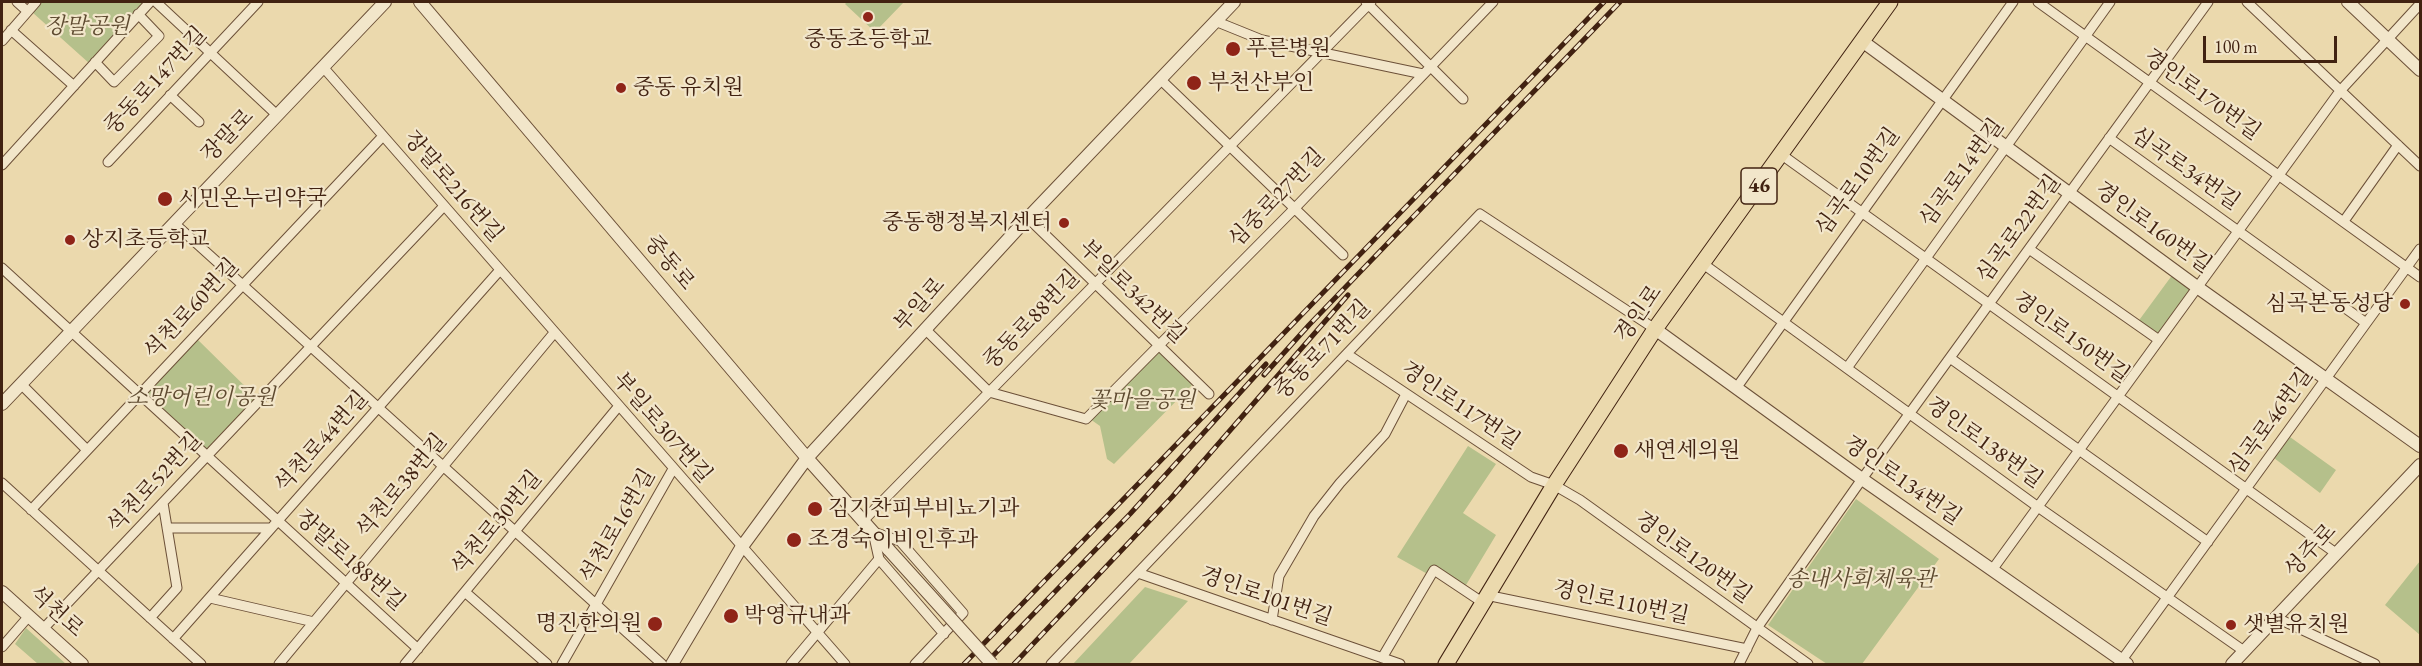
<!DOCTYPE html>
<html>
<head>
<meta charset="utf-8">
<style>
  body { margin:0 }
  #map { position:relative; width:2422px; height:666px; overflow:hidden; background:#ebd9ad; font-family:"EB Garamond",serif }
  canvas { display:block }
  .frame { position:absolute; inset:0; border:3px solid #412211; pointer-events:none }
  .scale { position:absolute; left:2203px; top:36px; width:134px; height:27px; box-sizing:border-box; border:3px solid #412211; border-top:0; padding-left:8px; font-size:18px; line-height:21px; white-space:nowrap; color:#412211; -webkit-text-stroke:4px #f2e6ca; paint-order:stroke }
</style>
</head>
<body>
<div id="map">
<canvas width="2422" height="666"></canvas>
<div class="frame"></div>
<div class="scale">100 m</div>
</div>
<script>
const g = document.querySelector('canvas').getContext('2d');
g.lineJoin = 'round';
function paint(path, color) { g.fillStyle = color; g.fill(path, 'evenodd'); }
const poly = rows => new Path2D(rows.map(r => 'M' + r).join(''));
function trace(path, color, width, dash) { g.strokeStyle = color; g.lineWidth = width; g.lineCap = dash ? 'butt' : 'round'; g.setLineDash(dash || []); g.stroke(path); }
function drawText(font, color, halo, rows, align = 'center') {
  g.font = font + ' "EB Garamond","Noto Serif KR",serif'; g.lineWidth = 4.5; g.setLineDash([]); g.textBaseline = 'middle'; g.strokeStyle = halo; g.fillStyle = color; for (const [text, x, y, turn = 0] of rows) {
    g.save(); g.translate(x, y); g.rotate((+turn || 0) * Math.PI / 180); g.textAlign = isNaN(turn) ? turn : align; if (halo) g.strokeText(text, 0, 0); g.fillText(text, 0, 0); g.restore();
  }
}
paint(poly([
  [41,2,146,2,90,64,32,12],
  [847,2,904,2,875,32,845,4],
  [2173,274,2193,289,2157,337,2137,323],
  [194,336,260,401,208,456,139,395],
  [1159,349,1194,383,1114,464,1107,459,1100,426,1090,419],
  [2290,437,2336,470,2320,493,2274,458],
  [1468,446,1496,464,1463,513,1496,535,1463,590,1435,570,1431,576,1397,557],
  [1856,499,1939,559,1862,664,1827,664,1768,625],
  [2420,561,2420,635,2385,605],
  [1145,587,1188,601,1129,664,1073,664],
  [26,628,66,664,38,664,15,644]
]), '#b5c08b');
const minor = poly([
  [17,2,27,11],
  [156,2,277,115],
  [1366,2,1463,99],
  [2038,2,2420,277],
  [2247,2,2420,166],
  [1215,21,1262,40,1423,74],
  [11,30,74,86],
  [2,41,36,2],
  [95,62,114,82,159,36,138,14],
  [323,67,845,664],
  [1160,79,1343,255],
  [170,95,199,122],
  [2109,138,2366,323],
  [1782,155,2337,554],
  [108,162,258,2],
  [2,165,150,2],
  [1028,218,1209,394],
  [2344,221,2398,145],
  [174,223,662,664],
  [2029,249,2159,340],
  [1702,263,2038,507,2244,651],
  [2,268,418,649],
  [926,330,989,392,1086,419,1294,209,1493,2],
  [1347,354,1531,477,1554,485,1580,500,1808,664],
  [1950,358,2208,542],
  [1847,368,2110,2],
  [21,384,87,450],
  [1737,387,2013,2],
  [2,483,201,664],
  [31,510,383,136],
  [863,521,1371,2],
  [167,528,271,528],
  [873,532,900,541,963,613,915,664],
  [873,532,879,559,944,634],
  [1992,570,2340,91,2420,4],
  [1138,573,1400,664],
  [465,592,547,664],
  [1486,595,1747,649],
  [210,598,314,622],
  [150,618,177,588,163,503],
  [2277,618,2375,664],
  [1272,620,1279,576,1314,516,1340,483,1385,434,1406,394],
  [43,629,444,206],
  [173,639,500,270],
  [2,647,29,616],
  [1382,658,1434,570,1482,602],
  [279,664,554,333],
  [405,664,618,407],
  [562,664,673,469],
  [791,664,879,559],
  [1051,664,1480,214,1655,329],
  [1739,664,1757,628,1862,479,2208,2],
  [2119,664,2420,249]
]);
const tertiary = poly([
  [420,2,807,458,889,550],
  [2348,2,2420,70],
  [1862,41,2197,287,2420,446],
  [1655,329,1862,479,2127,664],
  [2,404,385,2],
  [2,592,82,664],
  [672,664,741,548,807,458,1023,223,1234,2],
  [2232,664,2420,465]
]);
const primary = poly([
  [1446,664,1554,485,1655,329,1890,2]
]);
trace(minor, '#6c5038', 11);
trace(tertiary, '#6c5038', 14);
trace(primary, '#412211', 17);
trace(minor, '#f2e6ca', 9);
trace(tertiary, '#f2e6ca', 12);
trace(primary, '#ebd9ad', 15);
const rail = poly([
  [1264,375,1309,325,1620,2],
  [964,664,1604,2],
  [985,664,1130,514,1266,364],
  [1014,664,1172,497,1348,295]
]);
trace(rail, '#412211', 5);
trace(rail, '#f2e6ca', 3, [9]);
const tertiaryBridge = poly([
  [889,550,992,664]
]);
trace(tertiaryBridge, '#6c5038', 14, []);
trace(tertiaryBridge, '#f2e6ca', 12);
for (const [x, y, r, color] of [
  [868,17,6,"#8f2418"],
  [1233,49,8,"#8f2418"],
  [1194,83,8,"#8f2418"],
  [621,88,6,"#8f2418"],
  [165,199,8,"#8f2418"],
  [1064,223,6,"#8f2418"],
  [70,240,6,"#8f2418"],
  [2405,304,6,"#8f2418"],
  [1621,451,8,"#8f2418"],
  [815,509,8,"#8f2418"],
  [794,540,8,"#8f2418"],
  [731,616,8,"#8f2418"],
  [655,624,8,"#8f2418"],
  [2231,625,6,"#8f2418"]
]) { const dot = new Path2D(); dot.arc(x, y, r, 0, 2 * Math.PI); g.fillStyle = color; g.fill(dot); trace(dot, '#f2e6ca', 2); }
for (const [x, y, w] of [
  [1759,186,36]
]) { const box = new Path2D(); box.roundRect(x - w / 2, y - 18, w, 36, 4.5); g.fillStyle = '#f2e6ca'; g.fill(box); trace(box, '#412211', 1.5); }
drawText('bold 21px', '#412211', null, [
  ["46",1759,186]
]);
drawText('italic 22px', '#5e4a30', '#f2e6ca', [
  ["장말공원",87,27],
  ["소망어린이공원",201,398],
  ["꽃마을공원",1142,401],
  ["송내사회체육관",1861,580]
]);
drawText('22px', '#412211', '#f2e6ca', [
  ["중동초등학교",868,40,"center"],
  ["푸른병원",1246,49],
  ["부천산부인",1208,83],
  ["중동 유치원",633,88],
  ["시민온누리약국",178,199],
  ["중동행정복지센터",1052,223,"right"],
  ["상지초등학교",82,240],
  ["심곡본동성당",2393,304,"right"],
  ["새연세의원",1634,451],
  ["김기찬피부비뇨기과",828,509],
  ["조경숙이비인후과",808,540],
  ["박영규내과",744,616],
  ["명진한의원",642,624,"right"],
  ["샛별유치원",2243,625]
], 'left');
drawText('22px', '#412211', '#f2e6ca', [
  ["중동로147번길",156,81,-47],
  ["경인로170번길",2202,95,36],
  ["장말로",228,136,-46],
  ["심곡로34번길",2185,169,35],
  ["심곡로14번길",1962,173,-54],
  ["심곡로10번길",1858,182,-54],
  ["장말로216번길",453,187,49],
  ["심중로27번길",1277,198,-46],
  ["경인로160번길",2153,228,36],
  ["심곡로22번길",2019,229,-54],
  ["중동로",669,263,50],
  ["부일로342번길",1132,292,44],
  ["부일로",920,305,-48],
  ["석천로60번길",192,309,-47],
  ["경인로",1639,314,-55],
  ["중동로88번길",1032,320,-46],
  ["경인로150번길",2071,338,36],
  ["중동로71번길",1323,350,-46],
  ["경인로117번길",1460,406,34],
  ["심곡로46번길",2271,422,-54],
  ["부일로307번길",662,428,49],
  ["석천로44번길",322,442,-48],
  ["경인로138번길",1984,443,36],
  ["경인로134번길",1902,481,35],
  ["석천로52번길",155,483,-47],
  ["석천로38번길",402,486,-50],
  ["석천로30번길",497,523,-50],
  ["석천로16번길",618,526,-60],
  ["성주로",2311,551,-47],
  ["경인로120번길",1693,558,36],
  ["장말로188번길",350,561,42],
  ["경인로101번길",1266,597,19],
  ["경인로110번길",1621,603,12],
  ["석천로",56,612,42]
]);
</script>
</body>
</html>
